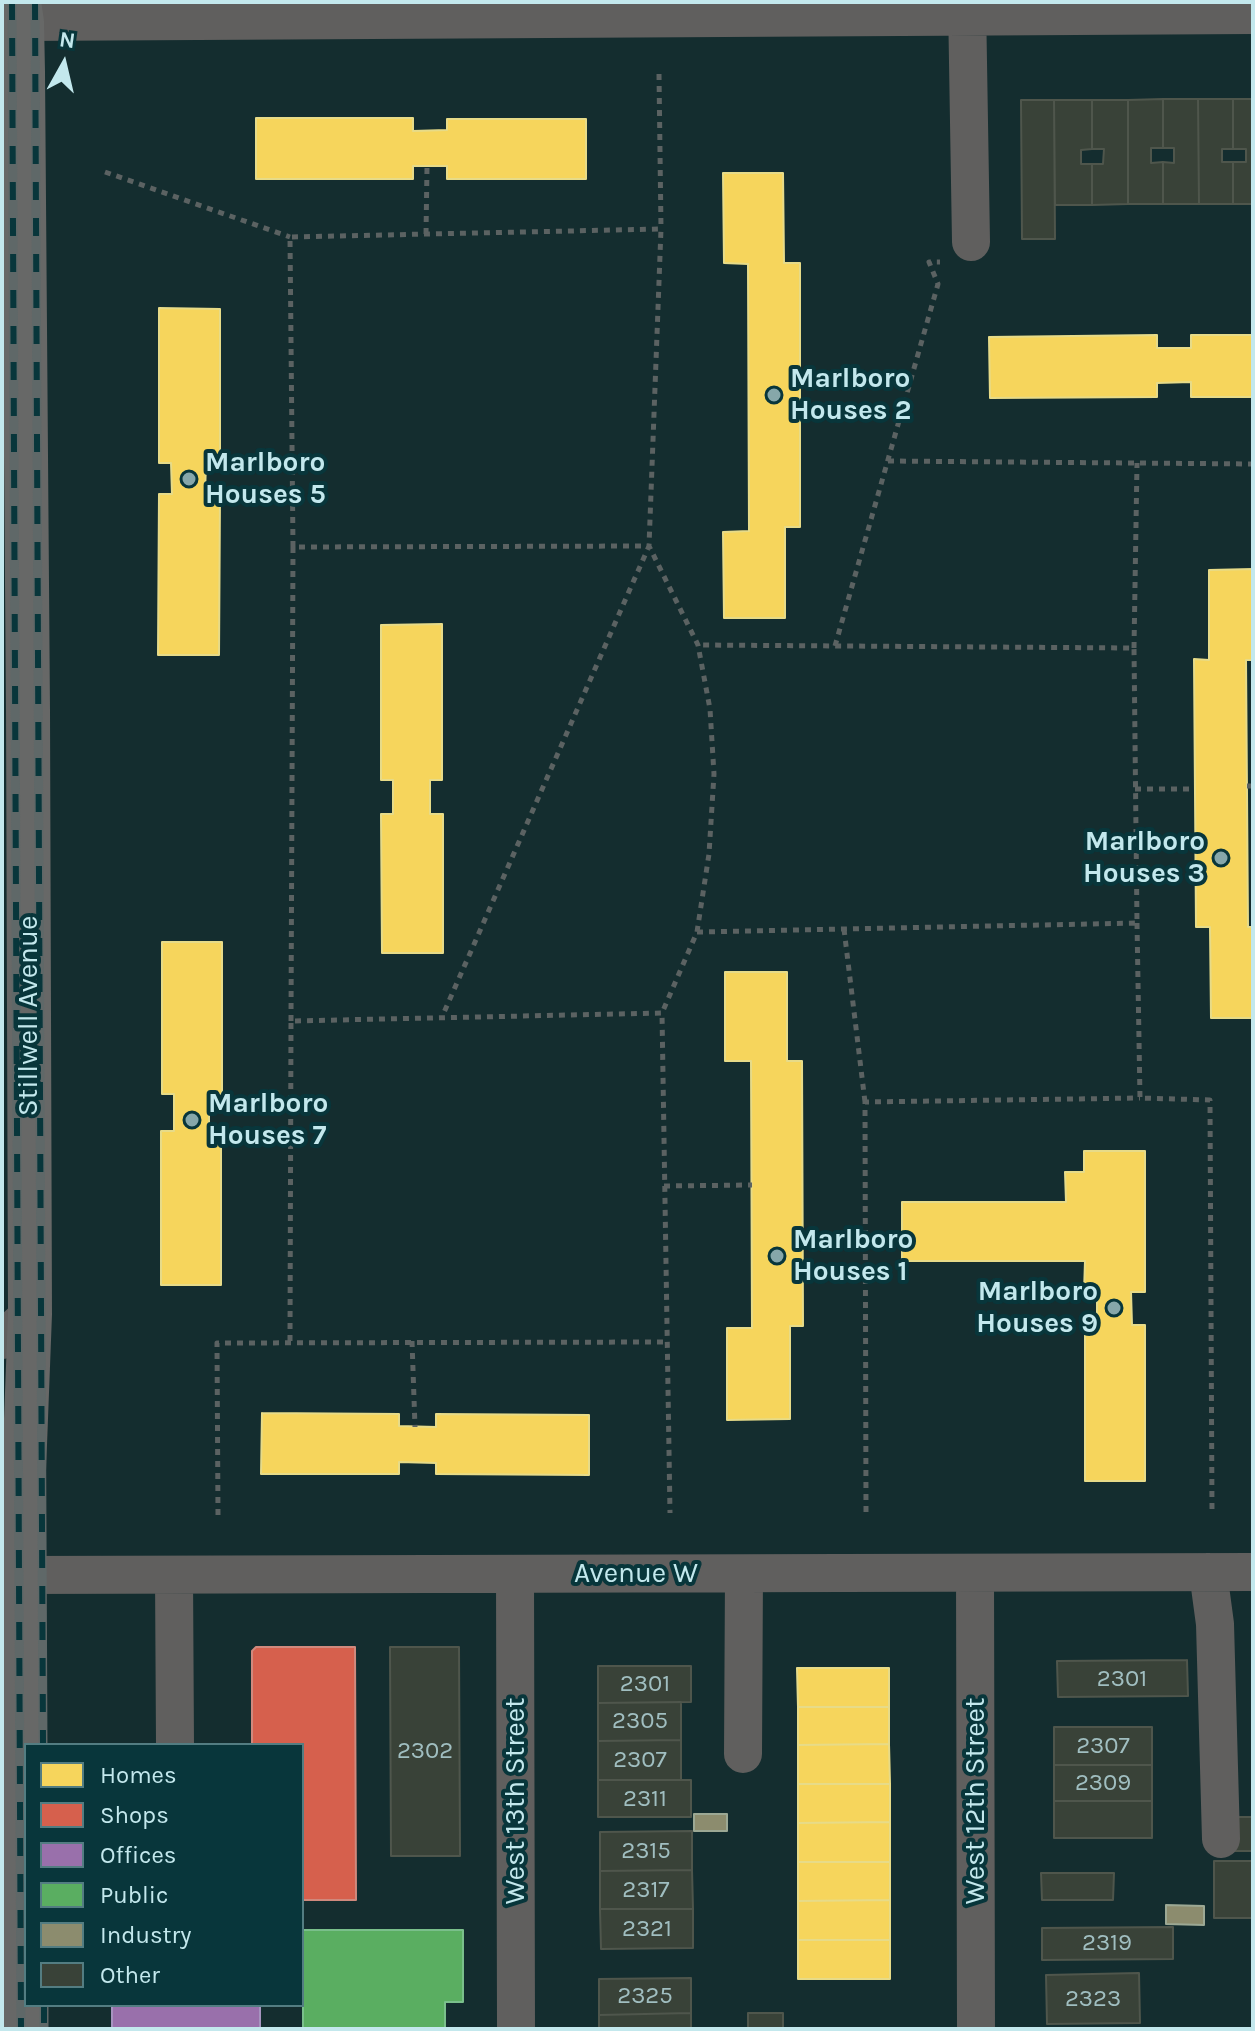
<!DOCTYPE html>
<html>
<head>
<meta charset="utf-8">
<style>
  body { margin:0 }
  #map { position:relative; width:1255px; height:2031px; overflow:hidden; background:#142d2f; font-family:Karla,sans-serif }
  canvas { display:block }
  .frame { position:absolute; inset:0; border:4px solid #c3e8ed; pointer-events:none }
  .legend { position:absolute; left:24px; top:1743px; width:280px; height:264px; box-sizing:border-box; background:#08363b; border:2px solid #537d82; margin:0; padding:10px 14px; list-style:none; font-size:24px; color:#c3e8ed }
  .legend li { display:flex; align-items:center; gap:16px; height:40px }
  .legend b { width:40px; border:2px solid #537d82 }
  .north { position:absolute; left:24px; top:24px; width:80px; height:80px; -webkit-text-stroke:6px #08363b; paint-order:stroke; rotate:8deg; font-size:22px; font-weight:700; line-height:32px; text-align:center; color:#c3e8ed }
  .north::after { content:''; display:block; margin:auto; width:28px; height:36px; background:#c3e8ed; clip-path:polygon(50% 0,100% 100%,50% 72%,0 100%) }
</style>
</head>
<body>
<div id="map">
<canvas width="1255" height="2031"></canvas>
<div class="frame"></div>
<ul class="legend">
<li><b style="height:22px;background:#f6d55c"></b>Homes</li>
<li><b style="height:22px;background:#d6604d"></b>Shops</li>
<li><b style="height:22px;background:#9970ab"></b>Offices</li>
<li><b style="height:22px;background:#5aae61"></b>Public</li>
<li><b style="height:22px;background:#8c8c6e"></b>Industry</li>
<li><b style="height:22px;background:#394238"></b>Other</li>
</ul>
<div class="north">N</div>
</div>
<script>
const g = document.querySelector('canvas').getContext('2d');
g.lineJoin = 'round';
function paint(path, color) { g.fillStyle = color; g.fill(path, 'evenodd'); }
const poly = rows => new Path2D(rows.map(r => 'M' + r).join(''));
function trace(path, color, width, dash) { g.strokeStyle = color; g.lineWidth = width; g.lineCap = dash ? 'butt' : 'round'; g.setLineDash(dash || []); g.stroke(path); }
function drawText(font, color, halo, rows, align = 'center') {
  g.font = font + ' Karla,sans-serif'; g.lineWidth = 8; g.setLineDash([]); g.textBaseline = 'middle'; g.strokeStyle = halo; g.fillStyle = color; for (const [text, x, y, turn = 0] of rows) {
    g.save(); g.translate(x, y); g.rotate((+turn || 0) * Math.PI / 180); g.textAlign = isNaN(turn) ? turn : align; if (halo) g.strokeText(text, 0, 0); g.fillText(text, 0, 0); g.restore();
  }
}
const homes = poly([
  [256,118,413,118,413,131,447,130,447,119,586,119,586,179,447,179,447,166,413,166,413,179,256,179,256,118],
  [723,173,783,173,784,263,800,263,800,527,785,527,785,618,724,618,723,532,749,531,748,264,724,263,723,173],
  [159,308,220,309,220,463,206,463,205,494,220,495,219,655,158,655,159,494,172,494,171,463,159,463,159,308],
  [1157,335,1157,348,1191,348,1191,335,1253,335,1253,397,1191,397,1191,382,1157,383,1157,397,990,398,989,337,1157,335],
  [1253,569,1253,660,1246,660,1248,927,1253,927,1253,1018,1211,1018,1210,927,1196,927,1194,659,1209,660,1209,570,1253,569],
  [442,624,442,780,430,780,430,814,443,814,443,953,382,953,381,814,393,814,393,780,381,780,381,625,442,624],
  [162,942,222,942,222,1094,209,1094,209,1131,221,1131,221,1285,161,1285,161,1131,174,1131,174,1094,162,1094,162,942],
  [725,972,787,972,787,1061,802,1061,803,1326,790,1326,790,1419,727,1420,727,1328,752,1328,751,1061,725,1061,725,972],
  [1084,1151,1145,1151,1145,1292,1131,1292,1132,1325,1145,1325,1145,1481,1085,1481,1085,1325,1097,1325,1097,1291,1084,1292,1085,1261,902,1261,902,1202,1066,1202,1065,1172,1084,1172,1084,1151],
  [262,1413,399,1414,399,1426,436,1427,436,1414,589,1415,589,1475,436,1474,436,1463,399,1462,399,1474,261,1474,262,1413],
  [797,1668,889,1668,889,1707,798,1707,797,1668],
  [798,1707,889,1707,889,1744,798,1745,798,1707],
  [889,1744,890,1784,798,1784,798,1745,889,1744],
  [798,1784,890,1784,890,1822,798,1823,798,1784],
  [890,1822,890,1862,798,1862,798,1823,890,1822],
  [798,1862,890,1862,890,1900,798,1901,798,1862],
  [890,1900,890,1940,798,1940,798,1901,890,1900],
  [798,1940,890,1940,890,1979,798,1979,798,1940]
]);
paint(homes, '#f6d55c');
trace(homes, '#e7db88', 2);
const shops = poly([
  [256,1647,355,1647,356,1900,302,1900,302,1745,252,1745,252,1651,256,1647]
]);
paint(shops, '#d6604d');
trace(shops, '#d0897d', 2);
const offices = poly([
  [112,2005,260,2005,260,2029,112,2029,112,2005]
]);
paint(offices, '#9970ab');
trace(offices, '#a694bf', 2);
const public = poly([
  [303,1930,463,1930,463,2002,445,2002,445,2029,303,2029,303,1930]
]);
paint(public, '#5aae61');
trace(public, '#7abf8b', 2);
const industry = poly([
  [694,1814,727,1814,727,1831,694,1831,694,1814],
  [1166,1905,1204,1906,1204,1925,1166,1924,1166,1905]
]);
paint(industry, '#8c8c6e');
trace(industry, '#9ca894', 2);
const building = poly([
  [1163,99,1163,148,1151,148,1151,163,1163,162,1163,204,1128,204,1128,100,1163,99],
  [1163,99,1198,99,1199,204,1163,204,1163,162,1174,163,1174,148,1163,148,1163,99],
  [1198,99,1233,99,1233,149,1222,149,1222,162,1233,162,1233,204,1199,204,1198,99],
  [1233,99,1253,99,1253,204,1233,204,1233,162,1246,162,1246,149,1233,149,1233,99],
  [1021,100,1054,100,1055,239,1022,239,1021,100],
  [1054,100,1092,100,1092,149,1081,150,1081,164,1092,164,1092,205,1055,205,1054,100],
  [1092,100,1128,100,1128,204,1092,205,1092,164,1103,164,1104,149,1092,149,1092,100],
  [390,1647,459,1647,460,1856,391,1856,390,1647],
  [1187,1660,1188,1696,1058,1697,1057,1661,1187,1660],
  [598,1666,691,1666,691,1702,598,1703,598,1666],
  [681,1702,681,1740,598,1741,598,1703,681,1702],
  [1054,1727,1152,1727,1152,1765,1054,1765,1054,1727],
  [681,1740,681,1780,598,1780,598,1741,681,1740],
  [1054,1765,1152,1765,1152,1801,1054,1801,1054,1765],
  [598,1780,691,1780,691,1817,598,1817,598,1780],
  [1054,1801,1152,1801,1152,1838,1054,1838,1054,1801],
  [1233,1817,1253,1817,1253,1851,1233,1851,1233,1817],
  [692,1831,692,1870,600,1871,600,1832,692,1831],
  [1214,1861,1253,1861,1253,1918,1214,1918,1214,1861],
  [692,1870,693,1909,600,1909,600,1871,692,1870],
  [1041,1873,1114,1873,1113,1900,1042,1900,1041,1873],
  [600,1909,693,1909,693,1948,601,1949,600,1909],
  [1173,1927,1173,1959,1042,1960,1042,1928,1173,1927],
  [1139,1973,1140,2023,1047,2024,1046,1975,1139,1973],
  [691,1978,691,2013,599,2015,599,1979,691,1978],
  [691,2013,691,2029,599,2029,599,2015,691,2013],
  [748,2013,783,2013,783,2029,748,2029,748,2013]
]);
paint(building, '#394238');
trace(building, '#4f564c', 2);
trace(poly([
  [659,74,661,229],
  [105,172,290,237],
  [426,234,427,167],
  [888,461,1253,464],
  [293,547,290,237,661,229,649,546,698,645,710,709,714,774,709,854,697,932,662,1013],
  [835,646,938,284,929,262,940,262],
  [1134,648,1137,463],
  [1247,786,1253,786],
  [1135,789,1195,789],
  [1137,923,1140,1098,1210,1100,1212,1511],
  [844,929,865,1102],
  [697,932,1137,923,1134,648,698,645],
  [291,1021,293,547,649,546,442,1017],
  [209,1109,290,1105],
  [664,1186,752,1185],
  [290,1341,291,1021,662,1013,670,1513],
  [412,1341,415,1427],
  [866,1512,865,1102,1140,1098],
  [218,1515,217,1343,666,1342]
]), '#5b6262', 5, [6, 6]);
trace(poly([
  [967,2,971,242],
  [22,22,1253,15],
  [2,1340,30,1314],
  [1208,1572,1215,1624,1221,1839],
  [975,1573,976,2029],
  [515,1574,516,2029],
  [20,1575,1253,1572],
  [174,1575,175,1745],
  [743,1754,744,1574]
]), '#605f5e', 38);
trace(poly([
  [19,2,22,22,23,72,28,710,30,1314,20,1575,20,2029]
]), '#676867', 44);
const rail = poly([
  [12,2,21,2029],
  [35,2,43,1745],
  [44,2005,44,2029]
]);
trace(rail, '#5f6868', 9);
trace(rail, '#08363b', 6, [18]);
for (const [x, y, r, color] of [
  [774,395,8,"#86a7aa"],
  [189,479,8,"#86a7aa"],
  [1221,858,8,"#86a7aa"],
  [192,1120,8,"#86a7aa"],
  [777,1256,8,"#86a7aa"],
  [1114,1308,8,"#86a7aa"]
]) { const dot = new Path2D(); dot.arc(x, y, r, 0, 2 * Math.PI); g.fillStyle = color; g.fill(dot); trace(dot, '#08363b', 3); }
drawText('24px', '#a0bec0', null, [
  ["2301",1122,1679],
  ["2301",645,1684],
  ["2305",640,1721],
  ["2307",1103,1746],
  ["2302",425,1751],
  ["2307",640,1760],
  ["2309",1103,1783],
  ["2311",645,1799],
  ["2315",646,1851],
  ["2317",646,1890],
  ["2321",647,1929],
  ["2319",1107,1943],
  ["2325",645,1996],
  ["2323",1093,1999]
]);
drawText('bold 28px', '#c3e8ed', '#08363b', [
  ["Marlboro",790,379],
  ["Houses 2",790,411],
  ["Marlboro",205,463],
  ["Houses 5",205,495],
  ["Marlboro",1205,842,"right"],
  ["Houses 3",1205,874,"right"],
  ["Marlboro",208,1104],
  ["Houses 7",208,1136],
  ["Marlboro",793,1240],
  ["Houses 1",793,1272],
  ["Marlboro",1098,1292,"right"],
  ["Houses 9",1098,1324,"right"]
], 'left');
drawText('28px', '#c3e8ed', '#08363b', [
  ["Stillwell Avenue",29,1016,-90],
  ["Avenue W",636,1574],
  ["West 13th Street",516,1801,-90],
  ["West 12th Street",976,1801,-90]
]);
</script>
</body>
</html>
